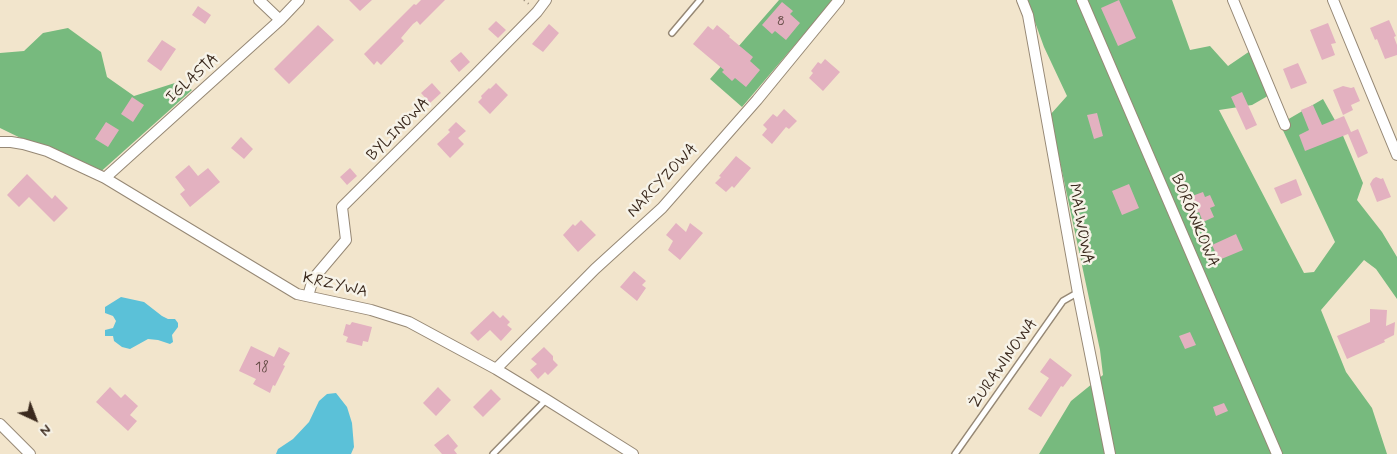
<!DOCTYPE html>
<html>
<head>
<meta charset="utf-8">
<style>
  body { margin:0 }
  #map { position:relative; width:1397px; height:454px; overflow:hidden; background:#f2e5cc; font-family:Mynerve,sans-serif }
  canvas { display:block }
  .north { position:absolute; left:10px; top:394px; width:50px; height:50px; -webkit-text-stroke:4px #f7f3e8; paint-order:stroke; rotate:137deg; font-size:14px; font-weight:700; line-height:20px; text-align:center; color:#3b2a1e }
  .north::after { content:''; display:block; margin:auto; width:18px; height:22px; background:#3b2a1e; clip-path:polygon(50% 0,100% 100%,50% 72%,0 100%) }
</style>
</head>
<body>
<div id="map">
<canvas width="1397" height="454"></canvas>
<div class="north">N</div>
</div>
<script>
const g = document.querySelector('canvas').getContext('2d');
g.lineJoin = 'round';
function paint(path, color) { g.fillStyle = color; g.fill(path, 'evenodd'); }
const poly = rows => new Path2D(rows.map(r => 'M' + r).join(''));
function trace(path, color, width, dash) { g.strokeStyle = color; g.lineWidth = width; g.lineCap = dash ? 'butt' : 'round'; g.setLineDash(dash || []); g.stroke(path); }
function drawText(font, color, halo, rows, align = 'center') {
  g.font = font + ' Mynerve,sans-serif'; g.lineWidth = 5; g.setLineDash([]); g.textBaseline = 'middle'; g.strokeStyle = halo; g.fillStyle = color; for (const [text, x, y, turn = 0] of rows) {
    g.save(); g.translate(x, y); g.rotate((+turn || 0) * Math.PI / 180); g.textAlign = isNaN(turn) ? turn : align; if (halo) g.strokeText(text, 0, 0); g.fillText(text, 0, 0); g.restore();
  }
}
paint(poly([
  [779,0,833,0,742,107,710,79],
  [1027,0,1172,0,1190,50,1210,46,1228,66,1250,51,1273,93,1252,105,1219,110,1304,273,1314,272,1335,242,1280,124,1323,99,1341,131,1363,183,1357,200,1382,232,1397,257,1397,299,1376,269,1364,260,1321,310,1346,372,1372,408,1387,454,1039,454,1071,401,1103,375,1100,350,1050,115,1067,96,1044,47],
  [68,28,101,52,107,77,134,96,178,82,192,90,97,175,0,128,0,53,24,51,43,33]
]), '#77ba7e');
paint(poly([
  [121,297,144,302,162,316,168,319,175,319,178,323,178,327,172,335,173,342,170,344,158,340,148,339,130,349,122,347,114,341,113,336,105,336,105,330,113,328,116,321,113,316,105,313,105,307],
  [336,393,347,407,352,423,354,447,351,454,276,454,278,449,293,439,309,422,319,401,327,394]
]), '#5bc1d8');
paint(poly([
  [349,0,372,0,360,11],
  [421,0,445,0,420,25,417,21,413,24,401,38,404,41,381,65,377,61,374,65,364,54,414,4,416,5],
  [1119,0,1136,38,1118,46,1101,8],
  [782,2,793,11,790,14,800,23,786,40,775,31,772,34,762,25],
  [198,6,211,15,205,24,192,15],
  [1389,20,1396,36,1394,37,1397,45,1397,55,1385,59,1377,39,1375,40,1370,28],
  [496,21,506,30,498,38,488,29],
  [1328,23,1336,43,1331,44,1335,55,1322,60,1310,30],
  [549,24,559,33,543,52,532,44],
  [318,25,334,40,289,84,274,69],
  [717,25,730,36,729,37,753,57,750,61,760,70,746,87,735,78,732,81,722,72,724,70,693,44,708,26,713,30],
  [162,40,176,49,161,71,147,61],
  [461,52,470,62,459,72,450,61],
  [825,59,840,72,823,91,809,78,813,73,811,71,818,62,821,64],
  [1298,63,1307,83,1291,89,1283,69],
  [432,83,441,93,430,103,421,93],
  [496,83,508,95,490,114,478,102,482,98,481,96,489,88,490,89],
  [1343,86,1351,88,1354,87,1360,101,1351,105,1353,110,1343,115,1333,90],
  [1242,92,1257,125,1246,130,1231,97],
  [132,97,144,105,133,122,121,114],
  [1313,105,1322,125,1344,116,1351,132,1358,129,1368,153,1358,158,1348,134,1305,151,1299,135,1309,130,1301,110],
  [784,109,797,121,789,129,786,127,772,144,762,135,767,129,763,125,773,114,777,117],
  [1097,113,1103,136,1094,139,1087,115],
  [106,122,119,130,108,147,95,139],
  [456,122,466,131,458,138,464,144,450,158,437,144,450,132,448,130],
  [241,137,253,149,244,159,231,148],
  [736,156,751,168,734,188,732,186,726,192,715,183,721,177,719,176],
  [189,165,198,176,208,168,220,182,190,207,180,194,185,190,175,177],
  [350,168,357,176,347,185,340,177],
  [27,174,52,199,55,195,68,208,54,222,29,197,19,207,7,195],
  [1376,177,1381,179,1383,178,1391,197,1377,202,1370,184,1373,179],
  [1296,179,1302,195,1281,204,1274,188],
  [1129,184,1139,208,1122,215,1112,191],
  [1203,192,1205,197,1210,195,1215,206,1210,208,1214,217,1203,222,1199,212,1195,214,1193,209,1189,210,1184,199],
  [581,220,596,235,578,252,563,235,573,224,575,226],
  [676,223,686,232,690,223,703,233,680,260,668,250,673,241,666,235],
  [1236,234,1243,250,1219,260,1212,245],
  [634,271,646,281,642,285,646,288,637,301,620,287],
  [1370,309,1387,310,1386,326,1395,322,1394,335,1384,340,1385,342,1347,359,1337,336,1370,322],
  [493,311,500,318,503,315,510,322,507,325,512,329,501,341,490,330,478,341,470,333],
  [352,322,372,327,368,342,363,341,362,346,346,342,348,337,343,335,346,324,350,325],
  [1190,332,1196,345,1185,349,1179,336],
  [251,346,274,357,279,347,290,353,283,365,285,366,275,386,273,385,270,393,253,384,256,379,239,371],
  [544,347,553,356,553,360,558,365,548,375,545,372,538,379,530,370,537,364,531,359],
  [1050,358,1072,375,1063,387,1061,386,1041,417,1028,409,1049,378,1040,372],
  [110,387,121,398,125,394,138,406,130,415,137,421,128,431,96,402],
  [438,387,451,400,436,416,423,403],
  [491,389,501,399,483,417,473,407],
  [1224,403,1228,411,1216,416,1213,407],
  [448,434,458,446,454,450,457,454,442,454,434,445]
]), '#e3b1c0');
const lane = poly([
  [672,33,700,0],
  [493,454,546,400],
  [955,454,1063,301,1077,293]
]);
const street = poly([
  [259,0,280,20],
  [1022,0,1028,15,1078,293,1110,454],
  [1082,0,1277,454],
  [1233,0,1285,125],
  [1333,0,1397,155],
  [0,142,11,142,23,144,47,151,105,178,297,294,371,310,409,322,496,369,547,400,633,454],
  [105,178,280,20,299,0],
  [308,296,313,279,346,240,342,207,476,74,537,12,546,0],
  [496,369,595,269,662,208,757,100,839,0],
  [0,424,30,454]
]);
trace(lane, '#968875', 8);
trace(street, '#968875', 12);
trace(poly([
  [524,0,530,5]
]), '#968875', 2, [1, 4]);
trace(lane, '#fff', 5);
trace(street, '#fff', 10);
drawText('14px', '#654c46', null, [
  ["8",781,22],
  ["18",262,368]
]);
drawText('16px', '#3b2a1e', '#f7f3e8', [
  ["IGLASTA",193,79,-42],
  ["BYLINOWA",399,130,-45],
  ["NARCYZOWA",663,181,-47],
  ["BORÓWKOWA",1194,221,67],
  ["MALWOWA",1080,224,80],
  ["KRZYWA",335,286,13],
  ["ŻURAWINOWA",1004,364,-55]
]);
</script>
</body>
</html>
